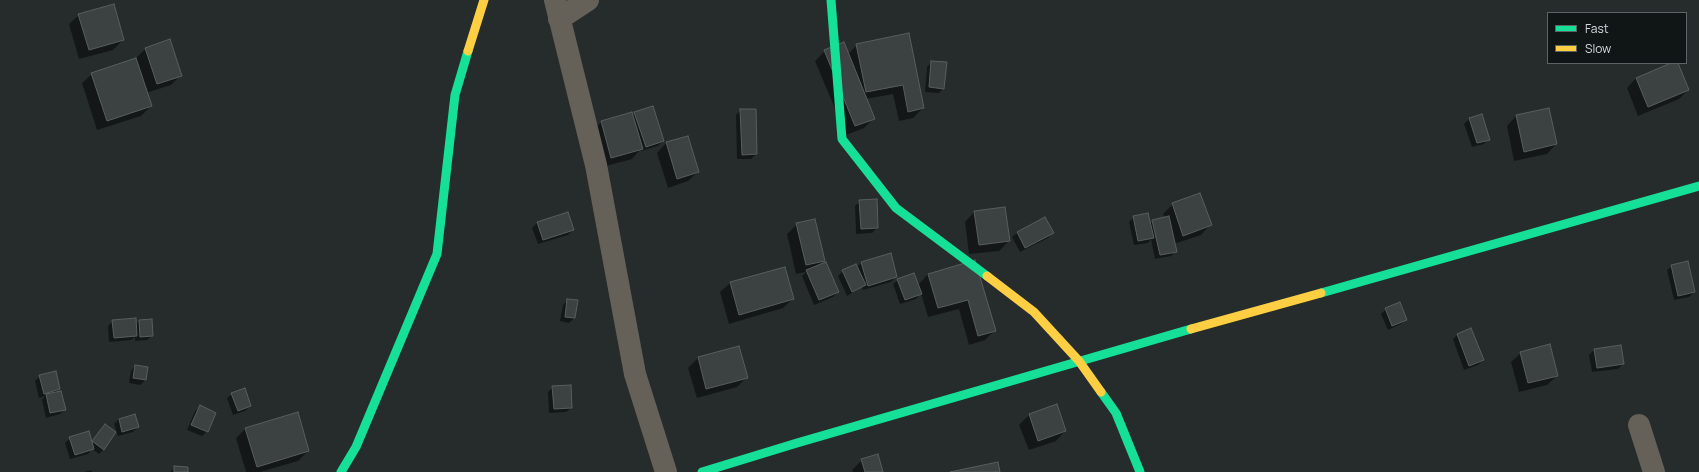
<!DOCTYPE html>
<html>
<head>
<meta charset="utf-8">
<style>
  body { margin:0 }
  #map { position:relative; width:1699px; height:472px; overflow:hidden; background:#262c2c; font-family:Manrope,sans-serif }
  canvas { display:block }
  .legend { position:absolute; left:1547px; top:12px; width:140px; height:52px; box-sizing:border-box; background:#101516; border:1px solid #5e6465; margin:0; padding:5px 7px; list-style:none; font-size:12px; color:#d2dadb }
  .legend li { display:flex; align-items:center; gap:8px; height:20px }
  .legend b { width:20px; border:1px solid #5e6465 }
</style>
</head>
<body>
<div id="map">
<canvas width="1699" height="472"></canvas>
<ul class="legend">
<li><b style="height:5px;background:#16e098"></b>Fast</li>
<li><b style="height:5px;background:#ffcf43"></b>Slow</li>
</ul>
</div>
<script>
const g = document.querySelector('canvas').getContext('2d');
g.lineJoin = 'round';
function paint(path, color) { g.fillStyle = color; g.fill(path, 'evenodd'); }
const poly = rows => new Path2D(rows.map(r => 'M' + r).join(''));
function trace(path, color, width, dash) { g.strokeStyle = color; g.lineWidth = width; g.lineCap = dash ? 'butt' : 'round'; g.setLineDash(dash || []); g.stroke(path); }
paint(poly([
  [79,15,123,40,113,50,79,59,69,24],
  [908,34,923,108,913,118,899,121,893,94,866,99,874,118,864,128,846,135,815,61,825,51,848,54,857,45],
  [146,48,181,75,171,85,146,93,151,106,141,116,97,130,82,83,92,74,136,58],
  [932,62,943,88,939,93,925,92,927,67],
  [1673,63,1677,63,1688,90,1679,99,1638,116,1627,88,1636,78],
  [741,110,756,154,751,159,737,159,736,115],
  [631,113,632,116,635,113,663,141,658,146,641,151,640,150,632,159,602,167,592,132,601,122],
  [1516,116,1556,144,1547,154,1514,161,1507,126],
  [1469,119,1488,139,1484,144,1472,147,1464,124],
  [666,143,698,172,688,181,668,188,657,153],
  [876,200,877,228,872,233,856,234,855,206,860,201],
  [1173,204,1210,225,1201,235,1174,244,1176,251,1171,256,1155,259,1151,239,1148,243,1134,245,1129,222,1134,217,1150,224,1153,221,1165,218,1163,214],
  [974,212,1009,241,999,251,969,254,965,222],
  [537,223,573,230,568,235,538,244,532,228],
  [797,224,824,260,818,266,838,292,833,297,814,305,802,276,806,272,796,274,787,234],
  [1017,233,1053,233,1048,238,1020,252,1012,237],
  [975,262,994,331,985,340,969,345,959,309,928,317,921,293,916,299,900,304,893,284,898,280,918,285,928,274],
  [861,263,896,277,891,282,863,290,862,287,847,296,838,276,843,271,857,267],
  [1672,266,1694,292,1689,297,1674,300,1667,270],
  [730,283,793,299,783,308,729,324,720,292],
  [568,300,574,318,569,323,560,321,563,305],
  [1386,309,1406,320,1401,324,1388,330,1381,314],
  [113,321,135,325,139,321,152,336,147,340,135,341,135,337,131,340,109,342,108,326],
  [1458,334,1483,360,1478,365,1464,370,1453,339],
  [738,347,747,377,737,387,697,398,688,368,698,358],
  [1594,350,1623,364,1618,369,1592,372,1589,355],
  [1521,353,1557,376,1547,385,1519,392,1511,362],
  [135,366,145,380,140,385,129,383,131,371],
  [40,376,59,389,55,393,65,410,60,414,46,418,42,400,45,396,39,398,35,381],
  [553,387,571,408,566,412,549,413,548,392],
  [232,394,250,406,245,411,233,415,227,398],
  [1056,405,1065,431,1056,441,1029,450,1019,425,1029,415],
  [200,407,207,431,202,436,187,430,195,411],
  [119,419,138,427,133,432,118,436,114,424],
  [105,425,104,449,99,454,92,449,88,454,70,459,65,443,70,438,91,443],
  [245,429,308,451,298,461,260,472,246,472,236,438],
  [862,460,882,472,853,472,852,470],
  [175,467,187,472,170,472],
  [91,470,92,472,84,472]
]), '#0007');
const building = poly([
  [114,4,124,40,89,50,78,14,114,4],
  [909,33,924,108,908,112,903,85,866,92,856,44,909,33],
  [170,39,182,76,157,84,145,48,170,39],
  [844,42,875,119,855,126,824,50,844,42],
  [136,58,152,106,107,121,91,73,136,58],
  [931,61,947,62,944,89,929,87,931,61],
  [1671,63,1678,63,1689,90,1648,107,1636,78,1671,63],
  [653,106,664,141,646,147,634,112,653,106],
  [1549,108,1557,144,1524,152,1516,115,1549,108],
  [740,109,756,109,757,154,742,155,740,109],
  [632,112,643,149,611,158,601,121,632,112],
  [1482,114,1490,140,1477,143,1469,118,1482,114],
  [688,136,699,172,677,179,666,142,688,136],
  [1200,193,1212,225,1183,236,1172,203,1200,193],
  [877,199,878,228,861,229,859,200,877,199],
  [1005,207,1010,241,979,245,974,211,1005,207],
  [568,212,574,230,543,240,537,222,568,212],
  [1148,213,1154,238,1138,241,1133,216,1148,213],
  [1169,216,1177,252,1160,255,1152,220,1169,216],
  [1045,217,1054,233,1025,248,1017,232,1045,217],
  [815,219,825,261,806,265,796,223,815,219],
  [891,253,897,277,868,286,861,262,891,253],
  [975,260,996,331,978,336,968,300,938,308,928,274,975,260],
  [1688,261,1695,292,1678,296,1671,265,1688,261],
  [826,262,839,292,819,300,806,270,826,262],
  [856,264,866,285,852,292,842,270,856,264],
  [785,267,794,299,739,315,730,282,785,267],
  [914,273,922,294,905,300,897,279,914,273],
  [567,299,578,300,575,318,565,317,567,299],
  [1400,302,1407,320,1392,326,1385,308,1400,302],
  [136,318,137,336,114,338,112,320,136,318],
  [152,319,153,336,140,337,139,320,152,319],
  [1471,328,1484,360,1469,366,1457,334,1471,328],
  [1550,344,1558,376,1528,383,1520,352,1550,344],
  [1621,345,1624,364,1597,368,1594,349,1621,345],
  [739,346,748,378,706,389,698,357,739,346],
  [135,365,148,367,146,380,133,378,135,365],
  [56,371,60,389,44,394,39,375,56,371],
  [571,385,572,408,554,409,552,386,571,385],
  [245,388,251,406,238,411,231,393,245,388],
  [61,391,66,410,50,413,46,394,61,391],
  [1057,404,1066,431,1038,441,1029,414,1057,404],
  [200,405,216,413,208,432,191,425,200,405],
  [298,412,309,451,257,467,245,428,298,412],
  [135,414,139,427,122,432,119,419,135,414],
  [105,424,116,432,104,450,92,441,105,424],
  [89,431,94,449,75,455,69,437,89,431],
  [878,454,883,472,865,472,861,459,878,454],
  [998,462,1000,472,950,472,998,462],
  [174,466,188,467,188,472,174,472,174,466]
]);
paint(building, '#3c4242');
trace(building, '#585e5e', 1);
trace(poly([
  [555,0,596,165,635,374,666,472],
  [559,19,588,0],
  [1639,425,1654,472]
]), '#656159', 22);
trace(poly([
  [831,0,842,139,896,208,987,276],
  [1321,293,1699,186],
  [1101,392,1116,413,1140,472],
  [341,472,356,447,437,254,455,95,468,51],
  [702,472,797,443,1191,329]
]), '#16e098', 9);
trace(poly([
  [468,51,484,0],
  [987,276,1034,312,1079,361,1101,392],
  [1191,329,1321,293]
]), '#ffcf43', 9);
</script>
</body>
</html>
